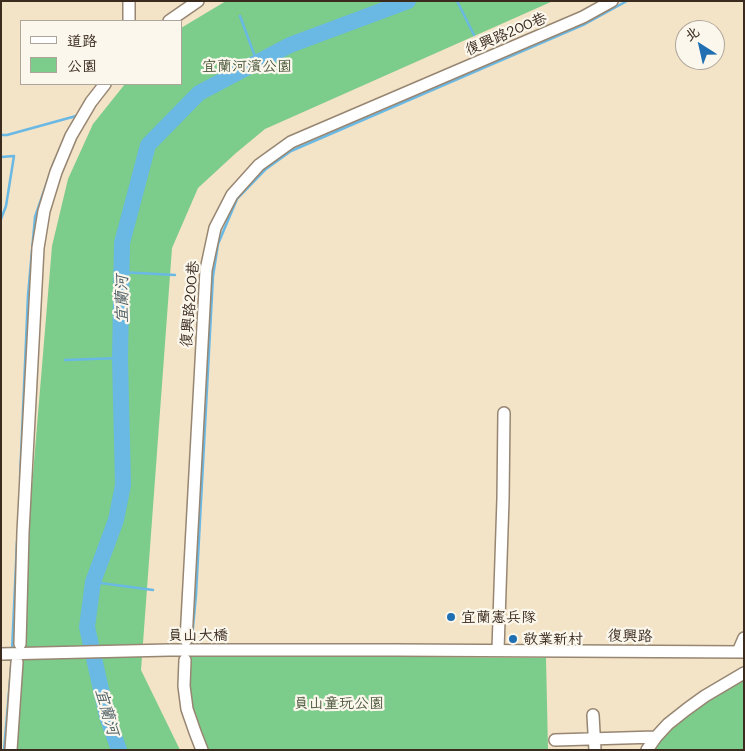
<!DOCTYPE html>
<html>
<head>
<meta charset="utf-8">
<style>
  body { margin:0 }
  #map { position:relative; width:745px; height:751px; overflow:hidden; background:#f3e3c7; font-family:Mali,"LXGW WenKai TC",sans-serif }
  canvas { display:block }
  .frame { position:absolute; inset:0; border:2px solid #3b2a1e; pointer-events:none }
  .legend { position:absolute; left:20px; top:20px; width:162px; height:65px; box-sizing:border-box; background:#fbf7ec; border:1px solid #aea59a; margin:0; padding:6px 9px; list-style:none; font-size:15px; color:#3b2a1e }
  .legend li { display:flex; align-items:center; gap:10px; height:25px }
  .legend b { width:25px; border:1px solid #aea59a }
  .north { position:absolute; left:675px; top:20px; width:50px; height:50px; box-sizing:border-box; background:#fbf7ec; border:1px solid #aea59a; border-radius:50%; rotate:325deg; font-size:14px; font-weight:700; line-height:20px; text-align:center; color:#3b2a1e }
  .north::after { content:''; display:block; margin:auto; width:18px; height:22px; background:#1f6fb2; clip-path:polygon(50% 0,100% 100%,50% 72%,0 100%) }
</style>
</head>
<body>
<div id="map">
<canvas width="745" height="751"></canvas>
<div class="frame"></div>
<ul class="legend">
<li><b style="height:6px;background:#fff"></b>道路</li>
<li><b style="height:14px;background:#7ccc8c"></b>公園</li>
</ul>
<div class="north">北</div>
</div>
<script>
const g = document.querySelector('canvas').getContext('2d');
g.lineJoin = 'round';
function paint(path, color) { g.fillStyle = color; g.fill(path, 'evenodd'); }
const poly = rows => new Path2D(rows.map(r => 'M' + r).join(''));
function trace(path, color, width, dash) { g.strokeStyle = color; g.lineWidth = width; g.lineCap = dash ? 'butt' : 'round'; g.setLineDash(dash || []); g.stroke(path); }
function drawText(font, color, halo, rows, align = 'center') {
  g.font = font + ' Mali,"LXGW WenKai TC",sans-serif'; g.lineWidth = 4.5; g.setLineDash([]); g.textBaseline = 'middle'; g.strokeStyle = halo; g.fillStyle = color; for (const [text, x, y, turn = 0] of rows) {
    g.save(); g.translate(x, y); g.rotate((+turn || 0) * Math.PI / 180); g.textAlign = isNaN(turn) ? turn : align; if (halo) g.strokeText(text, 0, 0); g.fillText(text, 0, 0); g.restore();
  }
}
paint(poly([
  [226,1,553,1,265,129,236,153,198,188,172,248,141,670,180,750,10,750,52,246,68,179,93,124,125,84,181,84,181,28],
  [181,655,546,658,548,750,201,750,180,669],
  [744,677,744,750,651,750,659,738,688,712]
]), '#7ccc8c');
trace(poly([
  [457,1,474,35],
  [240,16,257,62],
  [1,135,7,135,76,116],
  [1,157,14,156,6,206,1,219],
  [121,272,175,275],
  [65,360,120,358],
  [20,479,28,295,35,217,54,162,58,154],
  [93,582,153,590],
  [192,638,196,595,213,276,218,244,237,199,266,169,291,151,585,24,627,1],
  [12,651,17,542],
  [4,750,12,657]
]), '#6ab8e4', 2.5);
trace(poly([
  [119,750,107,716,87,627,93,582,116,520,123,485,120,358,122,243,148,145,199,93,290,45,408,1]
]), '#6ab8e4', 16);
const minor = poly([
  [129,1,129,21],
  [169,21,198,1],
  [186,640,206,270,215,228,232,195,259,165,291,142,583,17,612,1],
  [20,644,23,532,38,248,44,211,56,172,71,136,91,102,105,84],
  [498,650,503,499,504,413],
  [738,652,744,638],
  [1,654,169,650,395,650,744,652],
  [185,660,184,686,187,709,195,732,202,750],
  [593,715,595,750],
  [555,740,656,737],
  [11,750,17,662],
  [647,750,656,737,668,724,687,709,705,696,744,673]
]);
trace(minor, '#978672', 14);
trace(minor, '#fff', 11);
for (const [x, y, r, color] of [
  [451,617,5,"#1f6fb2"],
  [513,639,5,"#1f6fb2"]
]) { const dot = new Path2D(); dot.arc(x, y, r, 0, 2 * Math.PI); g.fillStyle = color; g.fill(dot); trace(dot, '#fbf7ec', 2); }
drawText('15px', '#3b2a1e', '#fbf7ec', [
  ["復興路200巷",506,34,-23],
  ["復興路200巷",190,304,-85],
  ["員山大橋",198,635],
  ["復興路",630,636,1]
]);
drawText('15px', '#4e5b3f', '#fbf7ec', [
  ["宜蘭河濱公園",247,66],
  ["員山童玩公園",339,703]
]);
drawText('15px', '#3b2a1e', '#fbf7ec', [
  ["宜蘭憲兵隊",461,617],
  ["敬業新村",523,639]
], 'left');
drawText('italic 16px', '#4b5c63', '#fbf7ec', [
  ["宜蘭河",122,299,-90],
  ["宜蘭河",107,712,74]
]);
</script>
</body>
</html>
